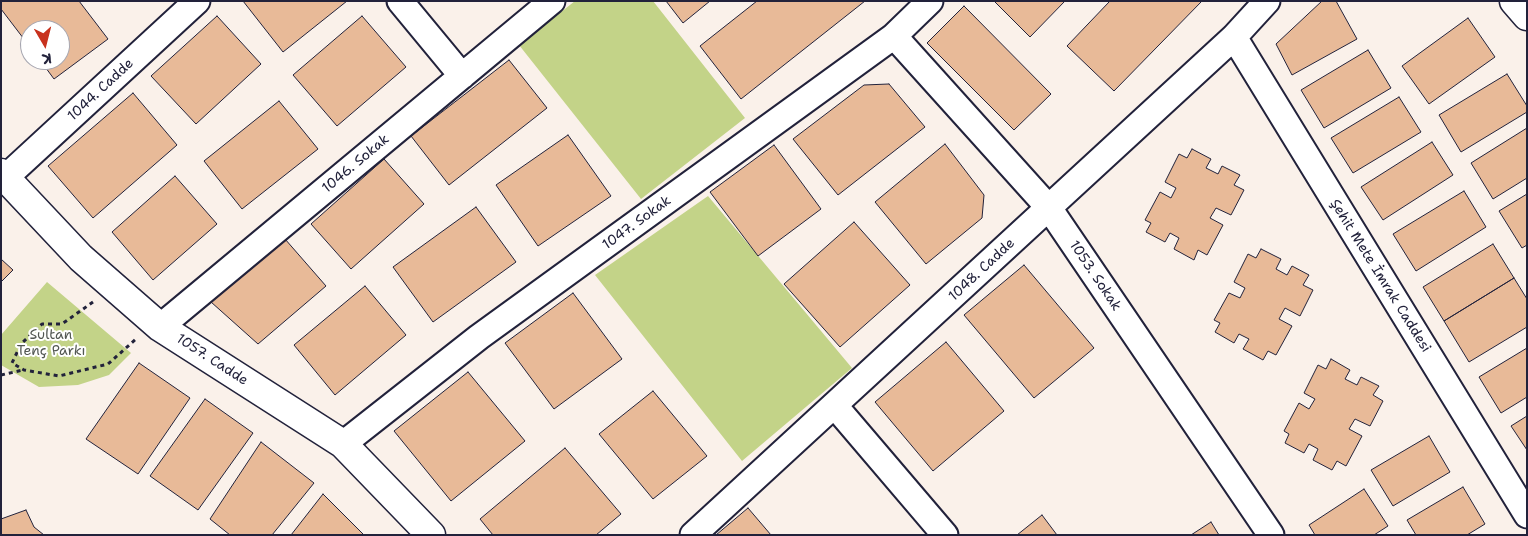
<!DOCTYPE html>
<html>
<head>
<meta charset="utf-8">
<style>
  body { margin:0 }
  #map { position:relative; width:1528px; height:536px; overflow:hidden; background:#faf1ea; font-family:"Shantell Sans",sans-serif }
  canvas { display:block }
  .frame { position:absolute; inset:0; border:2px solid #22223b; pointer-events:none }
  .north { position:absolute; left:20px; top:20px; width:50px; height:50px; box-sizing:border-box; background:#fff; border:1px solid #a7a7b1; border-radius:50%; rotate:172deg; font-size:14px; font-weight:700; line-height:20px; text-align:center; color:#22223b }
  .north::after { content:''; display:block; margin:auto; width:18px; height:22px; background:#c8321e; clip-path:polygon(50% 0,100% 100%,50% 72%,0 100%) }
</style>
</head>
<body>
<div id="map">
<canvas width="1528" height="536"></canvas>
<div class="frame"></div>
<div class="north">K</div>
</div>
<script>
const g = document.querySelector('canvas').getContext('2d');
g.lineJoin = 'round';
function paint(path, color) { g.fillStyle = color; g.fill(path, 'evenodd'); }
const poly = rows => new Path2D(rows.map(r => 'M' + r).join(''));
function trace(path, color, width, dash) { g.strokeStyle = color; g.lineWidth = width; g.lineCap = dash ? 'butt' : 'round'; g.setLineDash(dash || []); g.stroke(path); }
function drawText(font, color, halo, rows, align = 'center') {
  g.font = font + ' "Shantell Sans",sans-serif'; g.lineWidth = 4; g.setLineDash([]); g.textBaseline = 'middle'; g.strokeStyle = halo; g.fillStyle = color; for (const [text, x, y, turn = 0] of rows) {
    g.save(); g.translate(x, y); g.rotate((+turn || 0) * Math.PI / 180); g.textAlign = isNaN(turn) ? turn : align; if (halo) g.strokeText(text, 0, 0); g.fillText(text, 0, 0); g.restore();
  }
}
paint(poly([
  [575,1,653,1,745,118,641,199,519,45],
  [708,196,852,368,742,461,595,275],
  [47,282,131,353,109,375,78,385,39,387,1,365,1,335]
]), '#c3d388');
const building = poly([
  [1,1,79,1,108,39,54,79,40,60,60,60,60,30,30,30,30,47,1,9,1,1],
  [243,1,347,1,283,52,243,1],
  [666,1,710,1,683,23,666,1],
  [757,1,865,1,741,99,700,46,757,1],
  [994,1,1065,1,1030,37,994,1],
  [1110,1,1202,1,1114,91,1067,46,1110,1],
  [1322,1,1336,1,1357,39,1292,75,1276,44,1322,1],
  [964,6,1051,94,1014,130,927,43,964,6],
  [217,16,261,64,196,124,151,76,217,16],
  [362,16,406,67,337,126,293,75,362,16],
  [1468,18,1495,57,1429,104,1402,66,1468,18],
  [1368,50,1391,88,1324,128,1301,90,1368,50],
  [509,60,547,108,449,185,411,136,509,60],
  [1507,74,1527,106,1527,112,1461,152,1439,115,1507,74],
  [889,84,925,127,838,195,793,139,864,85,889,84],
  [133,93,177,145,93,218,48,166,133,93],
  [1399,97,1421,132,1353,173,1331,138,1399,97],
  [279,101,318,149,242,209,204,161,279,101],
  [1527,128,1527,178,1493,199,1471,163,1527,128],
  [568,135,611,196,538,246,496,185,568,135],
  [1432,142,1453,175,1383,220,1361,187,1432,142],
  [945,144,984,195,982,218,926,264,875,202,945,144],
  [774,145,821,209,758,256,710,192,774,145],
  [1192,149,1211,159,1206,168,1218,174,1222,166,1240,175,1234,185,1244,190,1231,215,1216,208,1210,218,1223,225,1207,255,1198,250,1194,260,1174,249,1179,238,1170,233,1165,242,1146,232,1151,223,1145,220,1160,192,1171,198,1176,188,1165,182,1179,154,1187,158,1192,149],
  [384,159,424,204,351,269,311,224,384,159],
  [175,176,217,224,153,280,112,232,175,176],
  [1464,191,1486,227,1416,271,1393,234,1464,191],
  [1527,194,1527,245,1522,248,1499,211,1527,194],
  [476,207,516,262,433,322,393,267,476,207],
  [854,222,910,285,840,347,784,284,854,222],
  [285,239,326,286,258,344,211,302,285,239],
  [1493,244,1514,278,1444,321,1423,287,1493,244],
  [1261,249,1281,259,1276,269,1287,275,1292,266,1309,275,1303,285,1313,290,1300,316,1285,308,1279,319,1292,326,1276,355,1268,351,1263,360,1243,349,1249,339,1239,334,1234,343,1215,332,1220,323,1214,320,1229,293,1240,298,1245,288,1234,282,1248,254,1256,258,1261,249],
  [1,259,13,270,1,282,1,259],
  [1024,265,1094,348,1034,398,964,315,1024,265],
  [1514,278,1527,299,1527,327,1469,362,1444,321,1514,278],
  [365,286,406,335,335,395,294,345,365,286],
  [573,293,622,359,554,409,505,343,573,293],
  [946,342,1004,411,933,471,875,402,946,342],
  [1527,348,1527,397,1501,413,1479,377,1527,348],
  [1331,359,1350,370,1345,379,1357,385,1361,377,1379,386,1373,395,1383,401,1370,426,1355,419,1349,429,1362,436,1346,466,1337,461,1332,470,1313,460,1318,449,1309,444,1304,453,1285,443,1289,434,1284,431,1299,403,1309,409,1315,399,1304,393,1318,365,1326,369,1331,359],
  [139,363,190,398,138,474,86,439,139,363],
  [468,372,525,441,451,501,394,431,468,372],
  [653,391,707,456,653,499,599,434,653,391],
  [205,399,253,433,198,510,150,476,205,399],
  [1527,416,1527,450,1511,426,1527,416],
  [1429,436,1450,472,1393,506,1371,470,1429,436],
  [261,442,314,483,272,535,230,535,210,519,261,442],
  [565,448,621,514,596,535,493,535,480,519,565,448],
  [1463,487,1485,524,1467,535,1416,535,1407,520,1463,487],
  [1364,489,1388,526,1374,535,1315,535,1309,525,1364,489],
  [323,494,364,535,291,535,323,494],
  [748,508,771,535,716,535,748,508],
  [26,510,34,527,44,535,1,535,1,519,26,510],
  [1042,515,1057,535,1017,535,1042,515],
  [1211,522,1219,535,1191,535,1211,522]
]);
paint(building, '#e8ba98');
trace(building, '#22223b', 1);
const minor = poly([
  [400,1,462,76],
  [894,36,1049,208,1271,535],
  [1234,37,1527,515],
  [5,178,197,1],
  [160,327,552,1],
  [835,406,945,535],
  [343,444,479,337,894,36,930,1],
  [693,535,1234,37,1267,1]
]);
const tertiary = poly([
  [1,173,81,258,160,327,343,444,431,535]
]);
const secondary = poly([
  [1514,1,1527,16]
]);
trace(minor, '#22223b', 29);
trace(tertiary, '#22223b', 31);
trace(secondary, '#22223b', 31);
trace(poly([
  [93,302,62,324,42,324,21,344,12,363,24,370,59,376,108,364,136,339],
  [1,375,23,370]
]), '#22223b', 3, [4, 4]);
trace(minor, '#fff', 25);
trace(tertiary, '#fff', 28);
trace(secondary, '#fff', 28);
drawText('14px', '#22223b', '#fff', [
  ["1044. Cadde",101,90,-43],
  ["1046. Sokak",356,164,-40],
  ["1047. Sokak",637,223,-36],
  ["1048. Cadde",982,270,-43],
  ["1053. Sokak",1095,276,56],
  ["Şehit Mete İmrak Caddesi",1380,276,58],
  ["1057. Cadde",212,360,33]
]);
drawText('14px', '#525752', '#fff', [
  ["Sultan",51,335],
  ["Tenç Parkı",51,351]
]);
</script>
</body>
</html>
